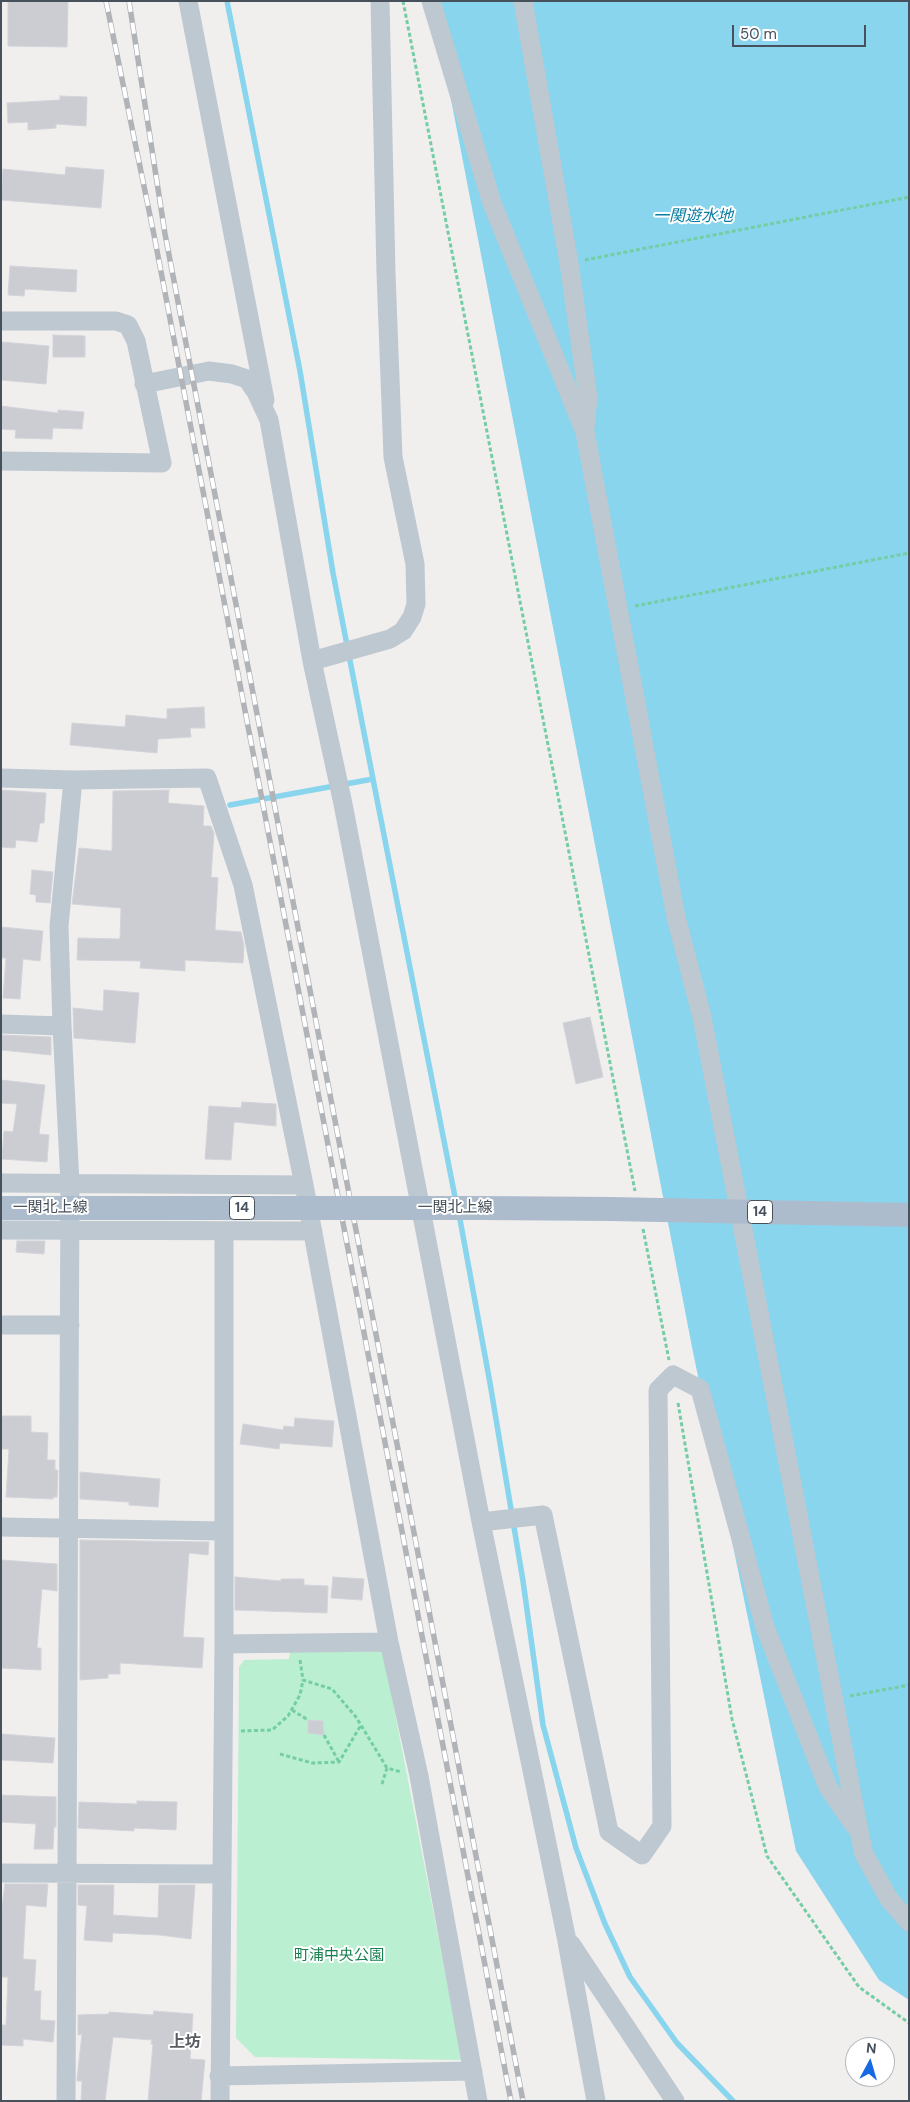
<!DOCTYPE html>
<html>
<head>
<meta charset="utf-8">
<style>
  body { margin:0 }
  #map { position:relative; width:910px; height:2102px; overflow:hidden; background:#f1eeee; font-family:"DM Sans",sans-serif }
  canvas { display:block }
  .frame { position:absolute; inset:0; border:2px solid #46515c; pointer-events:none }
  .north { position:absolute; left:845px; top:2037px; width:50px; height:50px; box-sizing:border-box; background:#fff; border:1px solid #b5b9be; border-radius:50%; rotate:6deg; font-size:14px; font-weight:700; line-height:20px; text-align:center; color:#46515c }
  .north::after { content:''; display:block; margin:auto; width:18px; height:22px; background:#1669e2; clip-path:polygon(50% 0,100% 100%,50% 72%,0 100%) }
  .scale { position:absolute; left:732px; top:25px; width:134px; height:22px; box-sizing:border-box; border:2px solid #46515c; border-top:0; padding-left:6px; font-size:15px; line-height:18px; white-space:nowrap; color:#46515c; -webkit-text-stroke:4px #fff; paint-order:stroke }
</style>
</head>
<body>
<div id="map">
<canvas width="910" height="2102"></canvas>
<div class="frame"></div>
<div class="north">N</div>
<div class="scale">50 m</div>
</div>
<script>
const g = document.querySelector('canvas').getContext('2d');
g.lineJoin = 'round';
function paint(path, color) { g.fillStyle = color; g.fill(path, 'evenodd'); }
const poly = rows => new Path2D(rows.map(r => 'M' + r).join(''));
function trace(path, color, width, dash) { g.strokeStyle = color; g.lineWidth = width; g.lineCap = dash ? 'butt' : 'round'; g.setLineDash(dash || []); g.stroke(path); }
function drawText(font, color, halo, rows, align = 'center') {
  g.font = font + ' "DM Sans","Noto Sans JP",sans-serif'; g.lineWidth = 4; g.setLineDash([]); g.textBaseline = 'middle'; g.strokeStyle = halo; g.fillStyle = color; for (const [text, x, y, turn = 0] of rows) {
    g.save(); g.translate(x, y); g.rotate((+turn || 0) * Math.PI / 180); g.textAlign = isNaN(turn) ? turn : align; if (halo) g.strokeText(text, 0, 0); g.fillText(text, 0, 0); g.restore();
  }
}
paint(poly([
  [383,1651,462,2060,255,2057,236,2038,239,1667,244,1660,289,1659,290,1652]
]), '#bbefd1');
paint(poly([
  [432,1,909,1,909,2000,879,1980,796,1851,693,1352]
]), '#88d5ed');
trace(poly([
  [227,1,300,371,333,573,373,779,456,1202],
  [230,805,373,779],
  [459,1214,490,1383,523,1581,543,1725,576,1848,605,1924,630,1977,677,2043,733,2101]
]), '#88d5ed', 5.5);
const building = poly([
  [8,1,68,1,67,47,8,46,8,1],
  [60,96,87,97,86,126,56,124,56,128,28,130,28,122,8,123,7,103,60,100,60,96],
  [66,167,104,170,101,208,1,200,3,169,65,175,66,167],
  [10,266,77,270,76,292,25,289,24,296,8,295,10,266],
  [53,335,85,336,85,357,53,357,53,335],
  [1,342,49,346,46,384,1,380,1,342],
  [1,406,58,413,58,410,84,412,82,429,53,428,52,439,15,438,16,430,1,429,1,406],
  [204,707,205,728,190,728,191,737,158,739,157,753,70,745,72,723,125,727,126,715,167,719,167,709,204,707],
  [1,790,46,793,44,823,40,823,37,842,16,840,15,848,1,847,1,790],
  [169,790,168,803,204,806,203,826,211,826,214,833,211,877,218,878,215,930,241,932,244,946,243,963,185,960,185,971,140,968,141,961,77,960,78,938,120,939,121,908,72,904,79,848,112,851,113,791,169,790],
  [32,870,53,872,50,903,36,902,36,895,30,894,32,870],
  [1,927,43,931,40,961,23,959,20,999,3,998,6,958,1,958,1,927],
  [104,990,139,993,135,1043,74,1038,73,1008,103,1011,104,990],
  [590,1017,603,1077,576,1084,563,1023,590,1017],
  [1,1035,51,1037,51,1055,1,1050,1,1035],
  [1,1080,45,1085,39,1134,49,1135,47,1162,2,1159,4,1131,13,1132,17,1104,1,1103,1,1080],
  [242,1102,276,1104,276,1126,234,1122,231,1160,205,1159,209,1106,241,1108,242,1102],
  [17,1241,45,1241,44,1254,16,1252,17,1241],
  [1,1416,31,1416,31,1432,48,1433,47,1460,55,1460,55,1470,58,1470,57,1497,53,1497,53,1499,6,1497,9,1449,1,1449,1,1416],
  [295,1418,334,1421,332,1447,280,1443,279,1449,240,1444,243,1424,283,1430,284,1426,294,1427,295,1418],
  [80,1472,160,1479,158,1507,129,1505,129,1502,80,1499,80,1472],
  [80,1540,209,1542,208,1555,189,1553,183,1637,204,1638,202,1668,120,1663,120,1674,108,1674,108,1678,80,1680,80,1540],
  [1,1560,57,1564,57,1591,42,1589,37,1648,41,1648,41,1670,1,1668,1,1560],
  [235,1577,281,1581,281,1579,304,1579,304,1585,328,1586,327,1613,235,1610,235,1577],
  [333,1577,364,1579,362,1600,331,1598,333,1577],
  [308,1720,323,1721,324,1735,308,1733,308,1720],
  [1,1734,55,1738,53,1763,1,1760,1,1734],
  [1,1795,56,1797,56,1827,54,1827,53,1849,34,1849,36,1824,1,1822,1,1795],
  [137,1801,177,1802,176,1830,134,1828,134,1831,78,1828,79,1802,137,1804,137,1801],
  [5,1884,48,1884,46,1907,26,1905,23,1959,36,1960,34,1991,41,1991,40,2020,55,2021,53,2042,23,2039,23,2046,1,2045,1,2025,6,2025,8,1977,1,1977,1,1913,5,1884],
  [78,1885,114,1885,113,1915,158,1918,159,1885,195,1885,191,1939,160,1935,113,1933,112,1942,84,1940,87,1906,78,1905,78,1885],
  [154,2011,193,2014,190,2059,205,2060,201,2101,148,2101,153,2044,151,2044,152,2040,113,2037,105,2101,81,2101,82,2081,77,2081,77,2079,82,2034,78,2035,78,2015,109,2014,109,2012,153,2015,154,2011]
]);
paint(building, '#cbcdd3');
trace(building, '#d2d4da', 1);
trace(poly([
  [403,1,635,1191],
  [585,260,909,197],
  [635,606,909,553],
  [643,1229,669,1360],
  [678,1403,732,1719,767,1856,859,1987,909,2023],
  [300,1660,303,1680,332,1689,356,1717,387,1768],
  [850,1696,909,1685],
  [292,1710,308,1720],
  [241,1731,272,1730,288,1716,300,1695,303,1680],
  [324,1735,339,1762],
  [280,1754,312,1763,339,1762,361,1725],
  [382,1784,387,1768,401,1772]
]), '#73cea4', 3, [4, 2.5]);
trace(poly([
  [188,1,265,400],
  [431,1,492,203,585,432,676,917,702,1017,859,1831,864,1854,889,1899,909,1922],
  [523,1,569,263,588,397,585,428],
  [1,321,116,321,128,325,136,341,162,463,1,461],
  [144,384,209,371,232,374,247,379,256,392,269,420,312,661,390,639,403,631,412,617,416,604,415,564,393,457,386,273,380,1],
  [312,661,343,804,481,1522,566,1936,596,2101],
  [1,778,73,780,207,778,243,885,304,1185,389,1642,419,1776,478,2101],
  [1,1024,62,1026],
  [1,1183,304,1185],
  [1,1230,313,1231],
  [1,1325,70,1325],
  [481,1522,543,1515,609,1832,642,1855,662,1826,658,1390,673,1375,700,1389,765,1627,828,1787,854,1825],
  [1,1527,223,1531],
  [224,1644,389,1642],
  [1,1873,222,1874],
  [571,1944,675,2101],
  [219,2076,473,2071],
  [66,2101,70,1184,62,1026,59,926,73,780],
  [220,2101,224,1644,224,1231]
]), '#bec8d0', 19);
trace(poly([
  [482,1208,611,1209]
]), '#adbccd', 24);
const rail = poly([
  [106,1,154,235,511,2101],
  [129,1,165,234,523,2101]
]);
trace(rail, '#b0b3b8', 5.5);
trace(rail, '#fff', 4, [11]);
trace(poly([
  [1,1208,482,1208],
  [611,1209,909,1215]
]), '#adbccd', 24);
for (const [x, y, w] of [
  [242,1208,25],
  [760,1212,25]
]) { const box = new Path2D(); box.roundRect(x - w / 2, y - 11.5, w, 23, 4); g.fillStyle = '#fff'; g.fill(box); trace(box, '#46515c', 1); }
drawText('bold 14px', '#46515c', null, [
  ["14",242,1208],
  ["14",760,1212]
]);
drawText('15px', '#46515c', '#fff', [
  ["一関北上線",50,1208],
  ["一関北上線",455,1208]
]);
drawText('15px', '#157e4d', '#fff', [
  ["町浦中央公園",339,1956]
]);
drawText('italic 16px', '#0a7ea2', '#fff', [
  ["一関遊水地",693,217]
]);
drawText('bold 16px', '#5a5e63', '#fff', [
  ["上坊",185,2043]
]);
</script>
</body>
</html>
